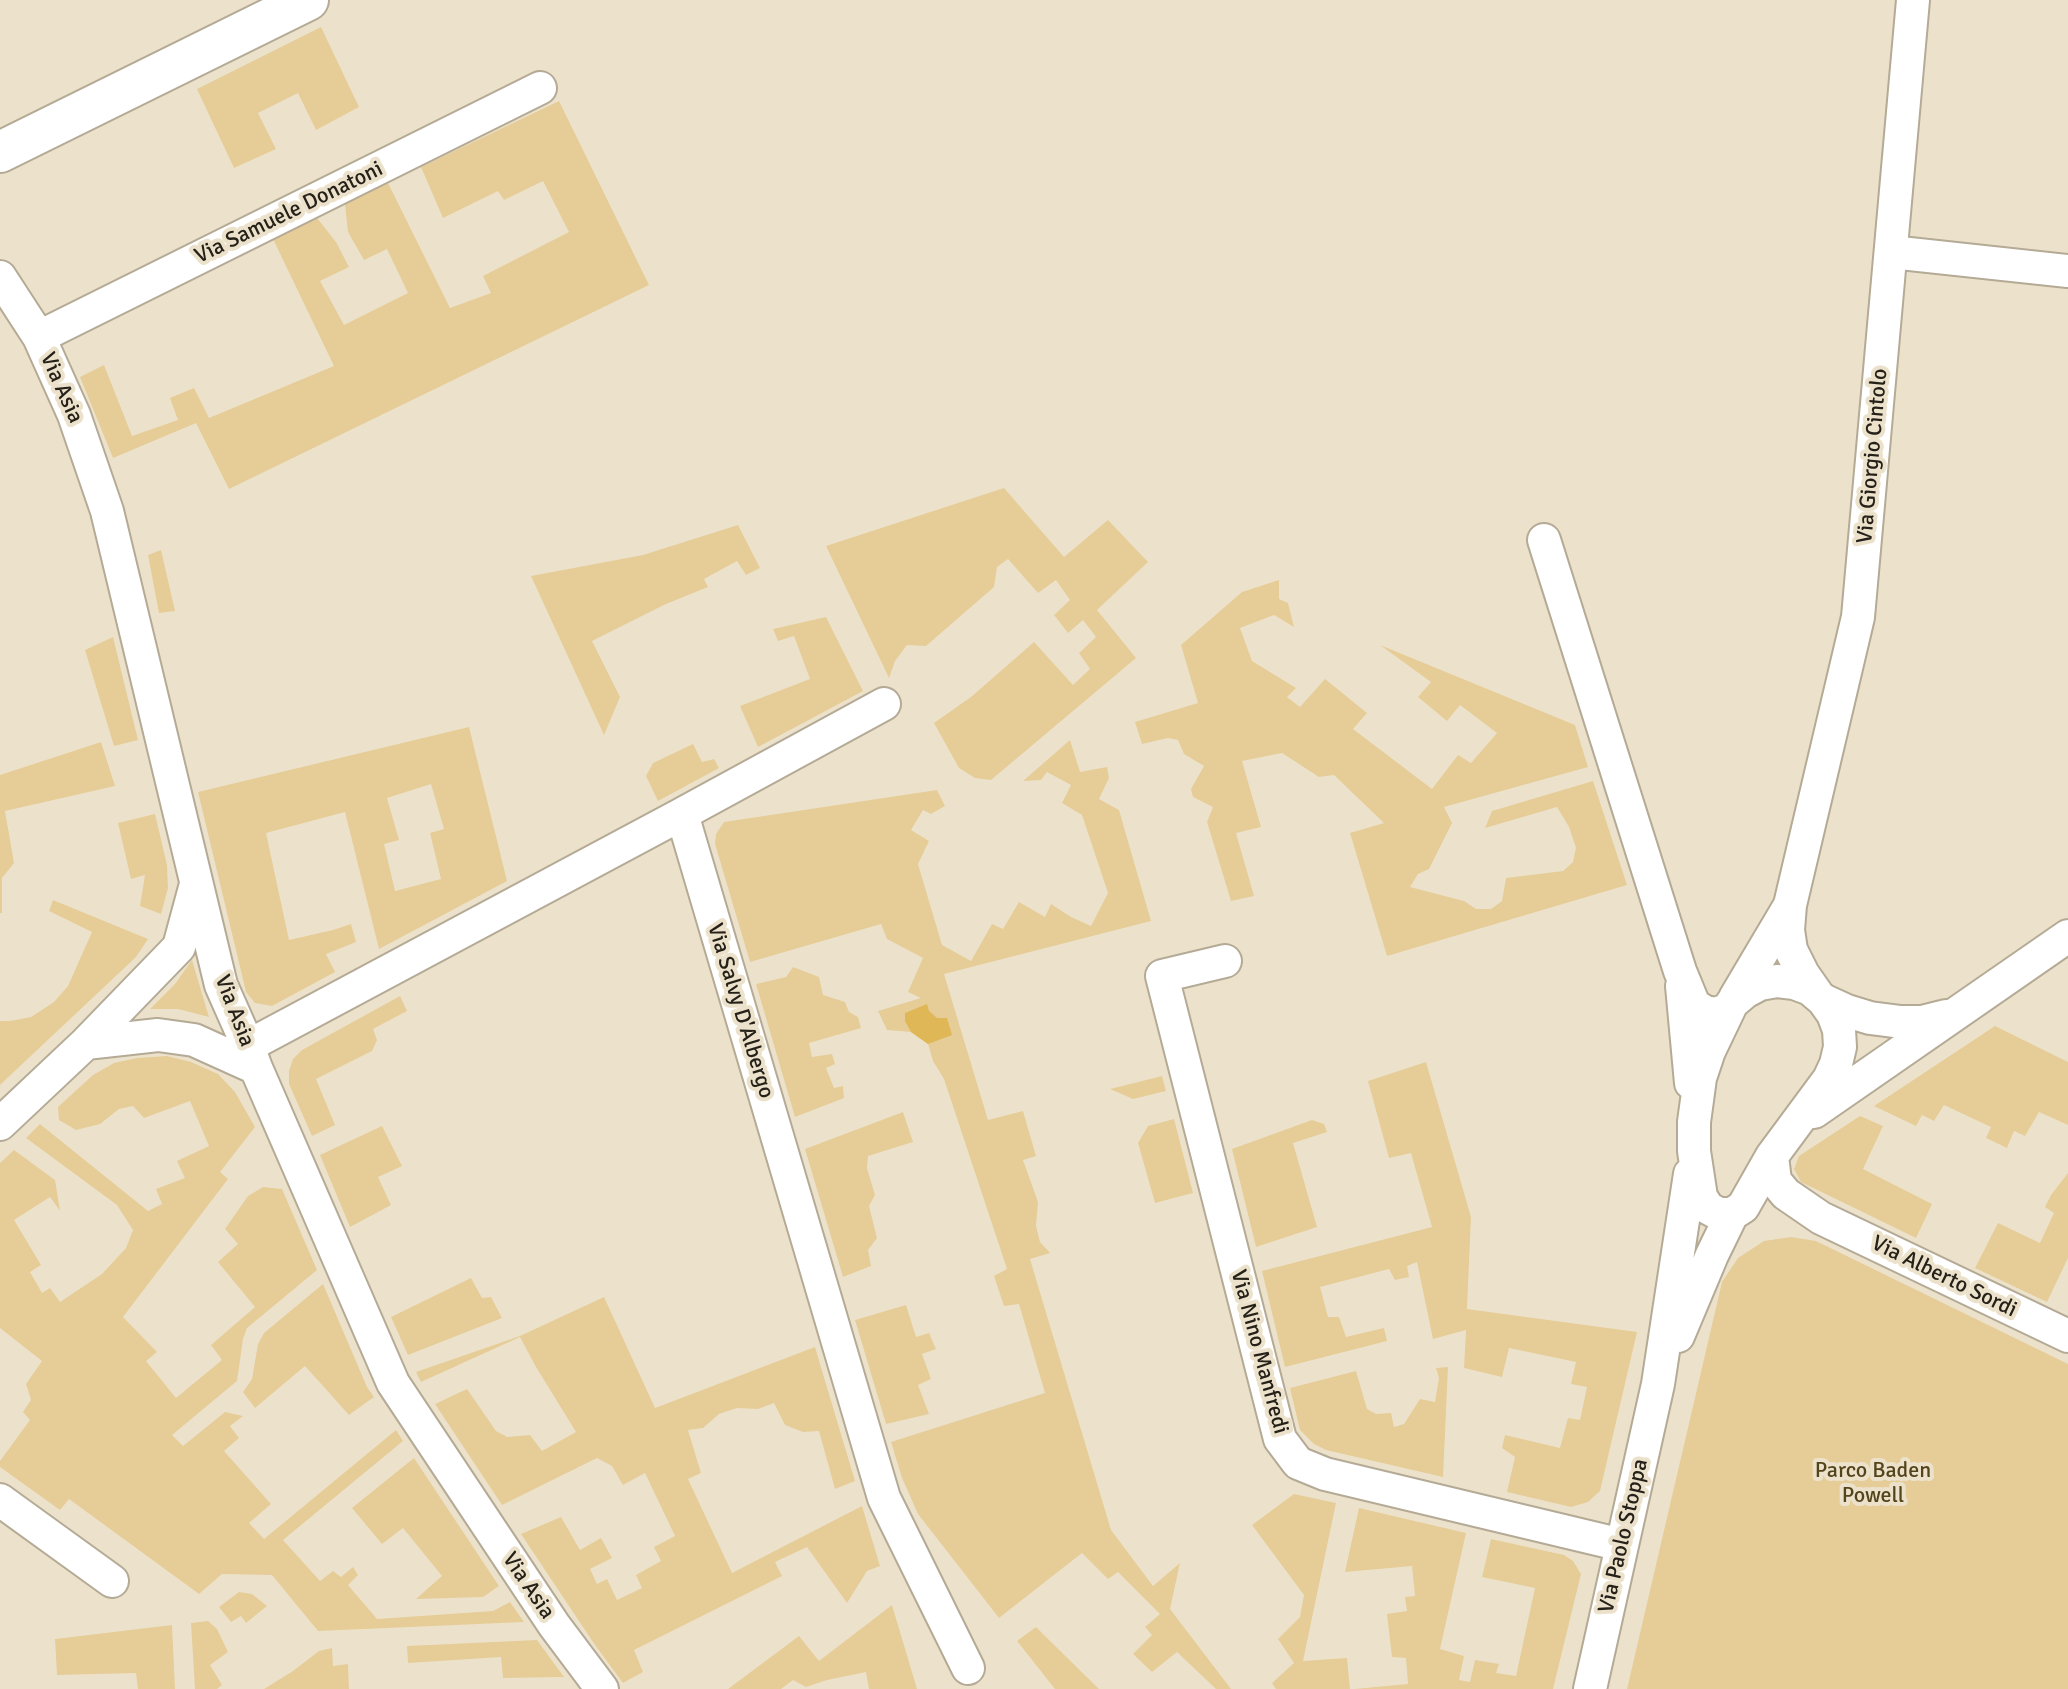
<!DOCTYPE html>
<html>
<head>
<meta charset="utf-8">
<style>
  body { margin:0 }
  canvas { display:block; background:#ece2cb }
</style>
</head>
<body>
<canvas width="2068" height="1689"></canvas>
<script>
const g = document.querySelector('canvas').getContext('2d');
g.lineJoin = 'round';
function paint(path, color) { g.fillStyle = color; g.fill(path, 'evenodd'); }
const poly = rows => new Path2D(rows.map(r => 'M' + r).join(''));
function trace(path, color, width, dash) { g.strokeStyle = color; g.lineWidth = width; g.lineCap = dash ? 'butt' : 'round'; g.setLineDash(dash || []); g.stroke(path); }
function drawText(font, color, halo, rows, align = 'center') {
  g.font = font + ' Signika,sans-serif'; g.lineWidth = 8; g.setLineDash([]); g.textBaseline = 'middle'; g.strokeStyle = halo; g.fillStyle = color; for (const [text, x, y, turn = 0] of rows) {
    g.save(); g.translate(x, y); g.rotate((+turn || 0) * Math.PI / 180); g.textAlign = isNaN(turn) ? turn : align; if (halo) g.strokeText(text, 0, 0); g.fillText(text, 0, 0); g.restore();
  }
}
paint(poly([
  [321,27,359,107,316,130,298,93,258,113,276,149,234,168,197,89],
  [559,101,649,285,229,489,196,423,113,458,80,377,104,365,132,436,178,420,170,398,194,388,209,418,334,366,273,239,317,218,336,242,349,267,320,281,344,325,408,293,387,249,364,260,348,232,345,204,388,183,450,308,491,293,483,276,569,232,543,181,504,200,498,191,443,218,421,167],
  [1004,488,1064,557,1108,520,1148,562,1097,610,1136,658,991,780,975,778,959,768,934,723,971,697,1034,642,1073,685,1090,669,1079,653,1096,637,1083,620,1068,633,1054,615,1070,600,1056,580,1038,593,1008,559,997,567,994,587,926,646,907,645,895,661,889,678,826,546],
  [738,525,760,568,746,575,737,561,704,579,708,587,666,604,592,641,620,697,604,735,531,576,643,555],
  [161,550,175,611,159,613,148,555],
  [1279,580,1279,599,1288,603,1294,627,1274,615,1240,628,1252,661,1296,688,1287,697,1300,707,1325,679,1367,713,1353,729,1432,789,1458,755,1471,763,1497,733,1460,705,1447,721,1418,697,1431,682,1380,645,1575,725,1588,767,1444,807,1452,823,1429,869,1418,874,1410,887,1464,901,1476,909,1491,909,1502,901,1506,878,1563,871,1573,862,1576,848,1569,827,1557,807,1485,828,1492,811,1593,781,1627,885,1387,956,1350,833,1384,823,1334,775,1319,777,1282,753,1242,761,1261,827,1236,833,1254,896,1231,901,1207,822,1213,807,1193,797,1191,789,1204,766,1184,754,1178,740,1168,738,1142,744,1135,722,1198,703,1181,645,1242,592],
  [826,617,863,691,758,747,740,706,810,679,794,636,778,641,773,629],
  [113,637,138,740,114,746,85,650],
  [469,727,507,881,379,949,345,812,266,833,289,940,333,930,351,924,356,942,326,954,335,972,272,1006,255,1003,246,992,198,792],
  [431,784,444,829,430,833,441,879,395,891,384,844,399,840,387,798],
  [1070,740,1080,772,1107,767,1109,778,1099,799,1119,810,1151,921,944,974,988,1120,1023,1111,1036,1156,1023,1160,1038,1202,1036,1226,1040,1242,1050,1253,1030,1259,1111,1530,1153,1586,1180,1563,1170,1609,1231,1689,1216,1689,1177,1652,1152,1672,1133,1654,1152,1635,1145,1627,1160,1614,1118,1572,1108,1579,1082,1553,999,1618,918,1514,902,1478,891,1442,1045,1393,1019,1304,1004,1306,994,1276,1007,1269,944,1079,933,1061,928,1044,911,1032,887,1030,878,1011,921,998,908,992,923,958,887,939,881,924,750,962,715,844,716,834,724,822,937,790,945,806,931,814,923,810,911,830,929,841,918,864,942,945,971,961,992,924,1003,929,1019,902,1045,917,1051,904,1071,917,1091,926,1108,893,1082,815,1062,803,1071,785,1047,772,1041,780,1023,781],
  [101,742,115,786,5,811,14,863,2,878,2,913,0,913,0,775],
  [693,744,702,762,714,759,719,768,658,801,646,776,653,763],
  [155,814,167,865,168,888,161,914,140,906,145,875,131,879,118,823],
  [53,900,148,939,136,957,0,1085,0,1021,10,1021,31,1017,54,1002,68,986,92,932,49,911],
  [192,960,209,1017,178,1009,150,1009,175,984],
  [793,967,819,977,823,995,845,1002,849,1012,858,1017,861,1028,809,1043,812,1057,832,1054,835,1064,826,1068,834,1088,843,1086,844,1098,795,1117,756,984,786,977],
  [400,996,407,1011,373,1029,377,1040,372,1051,316,1079,335,1125,312,1136,289,1084,289,1071,293,1059,302,1050],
  [1995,1026,2068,1062,2068,1125,2039,1112,2025,1136,2014,1131,2007,1148,1986,1138,1991,1127,1944,1105,1934,1121,1922,1115,1916,1126,1874,1106],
  [167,1056,191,1062,218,1074,235,1092,255,1127,220,1172,228,1179,123,1317,157,1352,146,1361,176,1398,222,1360,211,1345,255,1307,218,1262,238,1244,225,1229,248,1196,263,1187,282,1189,317,1270,247,1328,243,1339,237,1381,172,1435,183,1446,225,1412,243,1416,230,1426,239,1438,224,1451,271,1504,249,1523,264,1539,396,1430,403,1441,283,1540,320,1581,333,1571,341,1577,353,1567,358,1575,348,1585,377,1619,493,1611,510,1602,524,1622,318,1631,272,1575,222,1574,199,1594,69,1499,60,1510,0,1467,0,1461,30,1420,23,1412,31,1400,26,1384,42,1361,0,1328,0,1163,14,1150,55,1180,60,1211,50,1197,14,1220,41,1265,30,1272,42,1293,50,1288,60,1302,102,1274,126,1248,133,1230,117,1205,26,1138,40,1124,148,1211,162,1204,156,1189,185,1178,177,1161,209,1146,190,1101,144,1118,133,1106,119,1109,100,1124,76,1130,59,1120,58,1107,93,1075,114,1063,137,1058],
  [1426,1062,1471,1217,1467,1309,1637,1332,1600,1491,1588,1502,1571,1507,1507,1492,1515,1457,1502,1448,1505,1435,1560,1448,1568,1418,1580,1420,1587,1387,1571,1384,1576,1362,1509,1348,1502,1377,1464,1368,1466,1330,1433,1339,1417,1262,1407,1266,1409,1277,1395,1280,1389,1269,1320,1287,1328,1317,1339,1317,1346,1337,1384,1328,1387,1341,1285,1367,1262,1271,1432,1227,1411,1153,1389,1158,1368,1081],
  [1162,1076,1166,1091,1133,1099,1110,1089],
  [903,1112,913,1142,868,1156,867,1168,875,1195,869,1206,877,1238,868,1250,871,1266,843,1277,805,1149],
  [1860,1116,1883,1126,1863,1169,1932,1204,1916,1238,1801,1182,1794,1169,1799,1156],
  [1174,1119,1193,1193,1155,1203,1138,1143,1148,1126],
  [1312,1120,1324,1124,1327,1132,1293,1143,1317,1227,1256,1247,1232,1149],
  [382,1126,402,1166,378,1177,391,1205,350,1227,320,1155],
  [2068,1173,2068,1258,2047,1302,1975,1268,1998,1223,2040,1243,2054,1213,2045,1207,2051,1195],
  [1791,1237,1816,1241,2068,1364,2068,1689,1627,1689,1722,1282,1738,1258,1764,1241],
  [471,1278,482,1298,491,1297,502,1318,408,1355,391,1317],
  [323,1284,367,1387,374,1397,349,1415,305,1366,255,1408,243,1392,252,1379,258,1344,264,1333],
  [604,1297,655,1408,815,1347,855,1481,835,1489,819,1431,803,1432,785,1425,774,1403,758,1409,737,1408,719,1414,703,1428,688,1430,701,1473,688,1479,732,1573,862,1506,880,1566,867,1571,847,1603,807,1547,775,1562,782,1576,634,1650,643,1672,623,1683,595,1645,521,1534,561,1517,580,1550,601,1538,612,1558,590,1569,597,1584,607,1579,617,1600,642,1588,636,1575,661,1561,654,1547,675,1536,645,1473,623,1485,612,1466,597,1458,502,1505,435,1404,467,1389,496,1431,507,1437,530,1435,542,1451,576,1432,536,1367,520,1337,421,1382,416,1372,520,1336],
  [906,1305,916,1337,929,1333,936,1349,922,1354,931,1379,918,1385,929,1414,886,1424,855,1320],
  [1448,1367,1443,1477,1326,1450,1314,1444,1300,1430,1290,1388,1356,1371,1367,1409,1376,1414,1391,1413,1394,1427,1404,1424,1420,1399,1435,1402,1439,1378,1436,1368],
  [414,1458,499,1586,483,1597,416,1599,442,1576,403,1528,382,1544,352,1508],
  [1294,1494,1336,1503,1303,1661,1347,1658,1350,1689,1276,1689,1272,1683,1294,1663,1278,1639,1300,1617,1304,1595,1252,1525],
  [1359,1508,1466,1533,1440,1649,1464,1656,1459,1680,1470,1682,1475,1660,1499,1664,1496,1673,1516,1676,1535,1588,1482,1577,1491,1539,1564,1555,1573,1561,1581,1574,1553,1689,1354,1689,1408,1684,1406,1658,1392,1657,1387,1614,1407,1611,1405,1597,1415,1596,1412,1566,1345,1572],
  [239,1592,252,1594,267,1606,246,1623,241,1616,231,1622,219,1607],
  [892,1605,917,1689,869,1689,866,1672,827,1680,806,1687,793,1680,781,1689,728,1689,799,1636,819,1661],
  [208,1621,217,1629,228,1652,210,1665,222,1685,217,1689,195,1689,191,1623],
  [172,1625,175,1689,138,1689,136,1673,57,1675,55,1639],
  [1036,1627,1044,1635,1099,1689,1055,1689,1017,1641],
  [537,1640,564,1677,503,1678,501,1657,408,1663,407,1646],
  [332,1648,333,1666,348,1664,349,1689,264,1689,293,1671,319,1651]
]), '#e6cd98');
paint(poly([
  [927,1004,929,1011,937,1018,947,1018,952,1035,928,1044,911,1032,905,1021,905,1013]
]), '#e0b756');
const minor = poly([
  [1891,252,2068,271],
  [0,277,39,337,74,415,107,511,221,985,248,1046,256,1068,393,1383,554,1625,602,1689],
  [39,337,540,88],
  [1544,540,1680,971,1694,1005,1705,1012,1715,1014,1727,1010],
  [682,814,884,704],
  [196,884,179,947,86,1043,158,1035,194,1040,256,1068],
  [1225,961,1162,976,1280,1439,1298,1463,1325,1474,1622,1545],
  [1777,981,1794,983,1810,989,1823,1000,1833,1014,1839,1030,1840,1047,1836,1064,1829,1079,1772,1156,1743,1207,1732,1214,1719,1214,1708,1208,1701,1197,1694,1151,1694,1122,1700,1078,1709,1051,1732,1003,1745,992,1760,984,1777,981],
  [1682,986,1691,1083],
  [1817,994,1803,974,1791,950,1788,930,1790,905,1858,617,1913,0],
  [1735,998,1789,907],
  [1823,1000,1847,1011,1870,1018,1901,1022,1922,1022,1946,1016],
  [248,1046,682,814,884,1498,968,1668],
  [1814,1112,2068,936],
  [0,1124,86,1043],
  [1772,1156,1775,1181,1786,1194,1821,1218,2068,1336],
  [1678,1336,1712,1255,1732,1214],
  [0,1500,112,1581],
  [1590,1689,1658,1384,1690,1174]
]);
const major = poly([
  [0,152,308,0]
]);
trace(minor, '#b4aa95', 36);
trace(major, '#b4aa95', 44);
trace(minor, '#fff', 32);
trace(major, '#fff', 40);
drawText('22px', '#252119', '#ece2cb', [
  ["Via Samuele Donatoni",289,213,-26],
  ["Via Asia",61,388,66],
  ["Via Giorgio Cintolo",1873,456,-85],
  ["Via Asia",234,1011,69],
  ["Via Salvy D'Albergo",740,1011,73],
  ["Via Alberto Sordi",1944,1277,26],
  ["Via Nino Manfredi",1259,1352,75],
  ["Via Paolo Stoppa",1624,1536,-77],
  ["Via Asia",528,1586,56]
]);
drawText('22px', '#54441b', '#ece2cb', [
  ["Parco Baden",1873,1471],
  ["Powell",1873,1496]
]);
</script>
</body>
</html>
